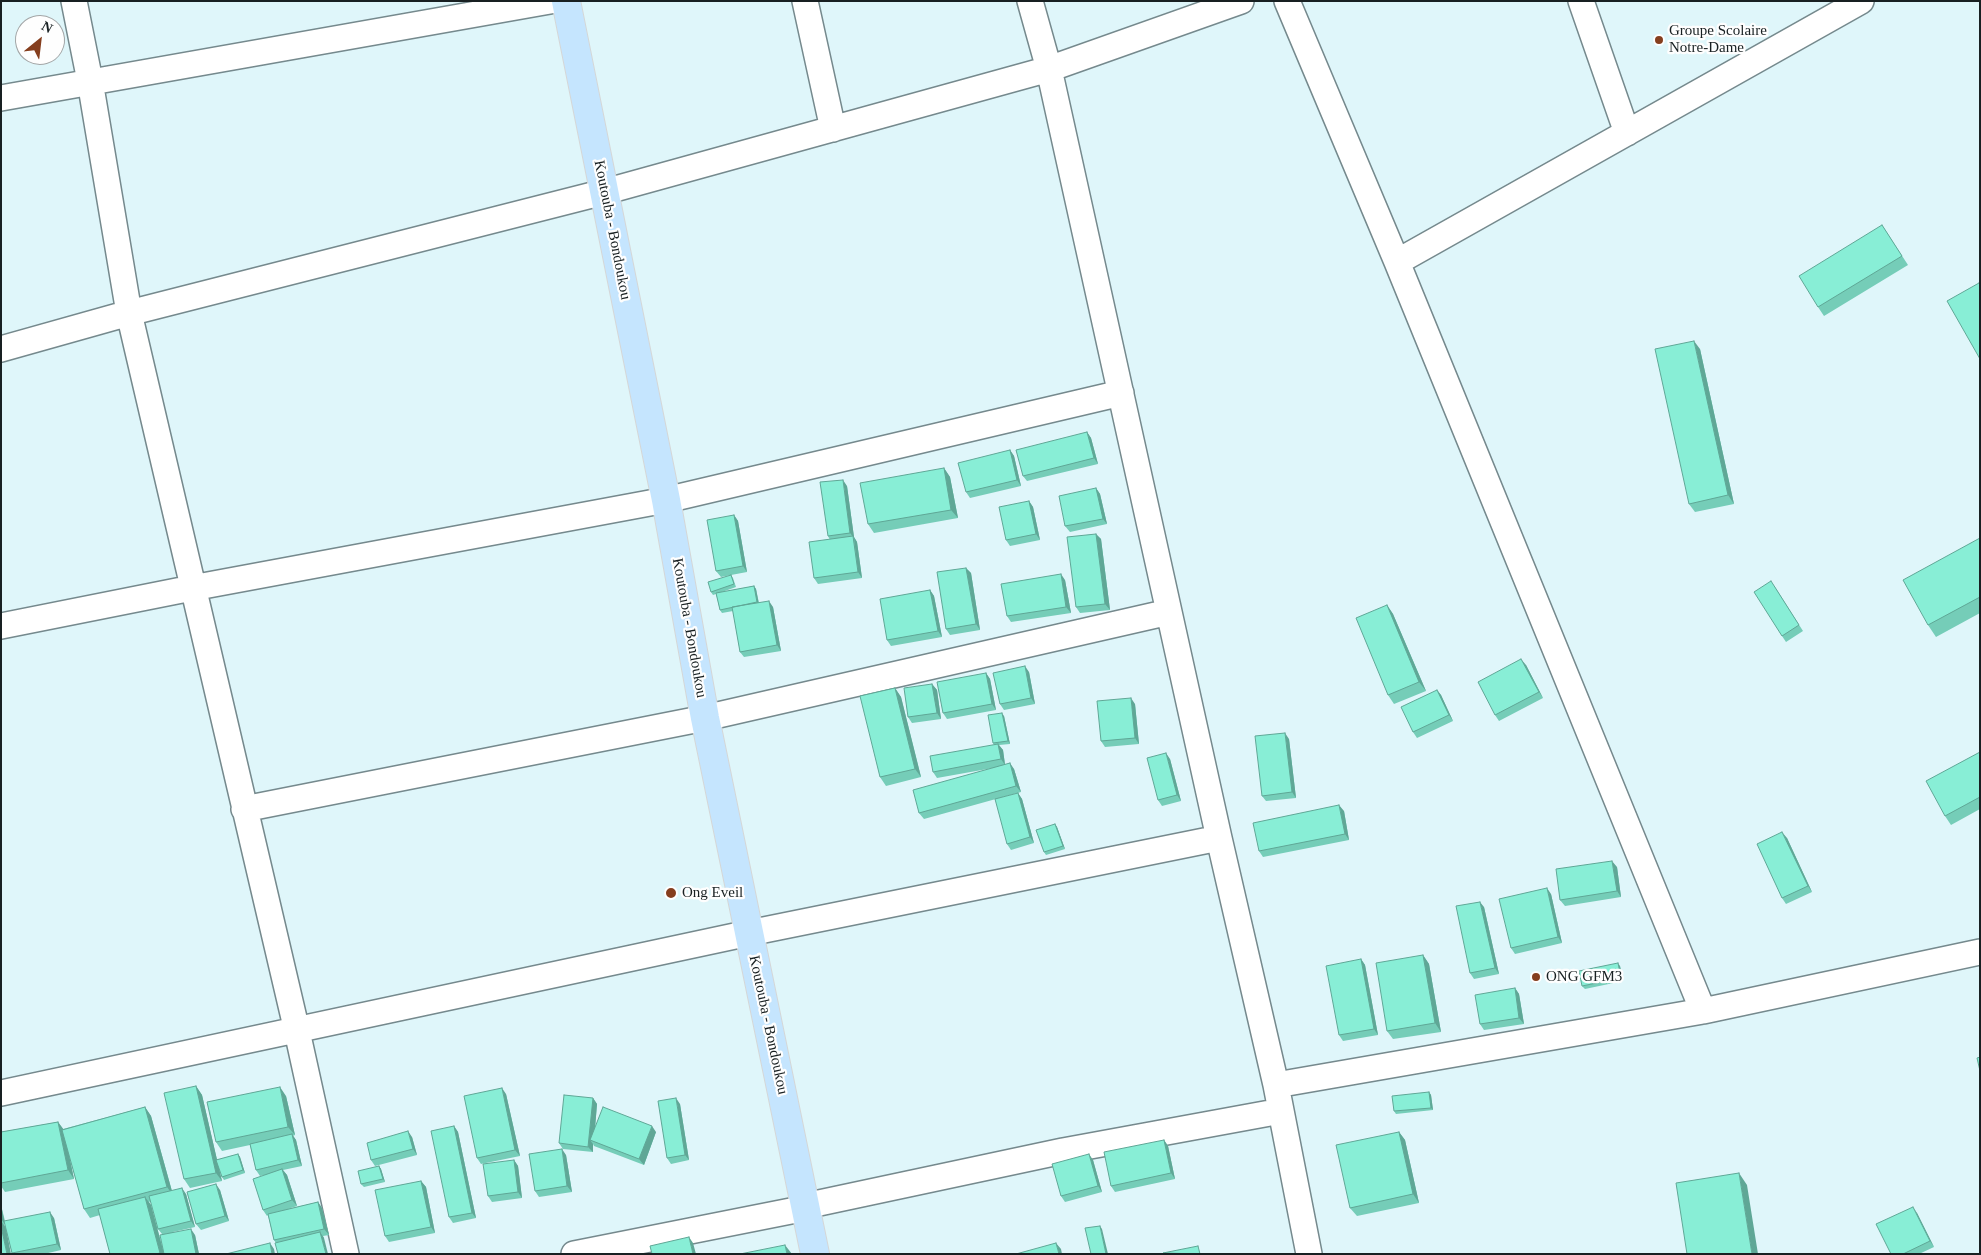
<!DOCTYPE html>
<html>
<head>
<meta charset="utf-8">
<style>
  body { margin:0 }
  #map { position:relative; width:1981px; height:1255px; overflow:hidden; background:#dff6fa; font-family:"Times New Roman",serif }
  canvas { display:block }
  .frame { position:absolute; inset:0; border:2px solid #182022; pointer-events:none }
  .north { position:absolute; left:15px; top:15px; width:50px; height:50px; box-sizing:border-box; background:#fefefe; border:1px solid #a2a5a6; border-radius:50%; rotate:29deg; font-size:14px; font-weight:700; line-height:20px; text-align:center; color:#182022 }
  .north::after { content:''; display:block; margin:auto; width:18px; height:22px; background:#853e1e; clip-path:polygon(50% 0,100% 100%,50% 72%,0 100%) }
</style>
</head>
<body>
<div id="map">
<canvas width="1981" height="1255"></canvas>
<div class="frame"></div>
<div class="north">N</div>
</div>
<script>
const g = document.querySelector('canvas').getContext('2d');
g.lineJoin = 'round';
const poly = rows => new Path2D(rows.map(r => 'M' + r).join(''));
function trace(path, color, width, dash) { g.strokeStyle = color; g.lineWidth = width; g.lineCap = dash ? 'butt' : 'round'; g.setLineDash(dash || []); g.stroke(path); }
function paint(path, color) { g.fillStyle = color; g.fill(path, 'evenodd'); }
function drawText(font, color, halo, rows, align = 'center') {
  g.font = font + ' "Times New Roman",serif'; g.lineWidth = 4.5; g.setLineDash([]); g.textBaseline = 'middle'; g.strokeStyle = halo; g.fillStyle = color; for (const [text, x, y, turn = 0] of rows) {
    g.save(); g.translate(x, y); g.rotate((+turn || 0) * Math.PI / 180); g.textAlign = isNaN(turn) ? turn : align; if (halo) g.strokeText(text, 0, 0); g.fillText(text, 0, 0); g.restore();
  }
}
const minor = poly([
  [74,1,90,81,129,313,297,1031,346,1254],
  [805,1,833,129],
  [1030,1,1049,69,1219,838,1276,1085,1309,1254],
  [1287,1,1397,262,1703,1011],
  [1581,1,1627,133],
  [1,98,550,1],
  [1397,262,1861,1],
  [1,349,129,313,604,192,1049,69,1241,1],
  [1,626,192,588,666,500,1121,393],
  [244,809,705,718,1169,612],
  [1276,1085,1703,1011,1980,952],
  [1,1093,749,933,1219,838],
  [805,1206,1063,1151,1281,1111],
  [574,1254,806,1208]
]);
const major = poly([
  [566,1,666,500,705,718,815,1254]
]);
trace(minor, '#75898d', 28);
trace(major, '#d5d7d7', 30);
trace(minor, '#fff', 25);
trace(major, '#c5e5fe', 28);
paint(poly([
  [1882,225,1908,265,1824,316,1818,307],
  [1700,349,1734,504,1695,512,1689,504],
  [1087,432,1091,438,1098,464,1027,481,1023,476],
  [1010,450,1014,456,1021,486,970,498,966,492],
  [944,468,950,477,958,518,874,533,868,524],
  [847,486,854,537,857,542,862,578,818,584,814,578,830,540,828,536],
  [1096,488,1100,494,1107,524,1070,532,1065,526],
  [1029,501,1033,507,1040,540,1010,546,1006,540],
  [734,515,738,521,747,572,731,575,733,578,736,587,722,592,754,586,756,589,759,603,773,607,781,651,744,657,740,652,733,611,722,613,720,610,716,594,713,595,711,592,731,575,721,577,716,571],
  [1096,534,1101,539,1110,610,1080,613,1076,607],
  [1980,538,1980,613,1936,637,1928,625],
  [966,568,971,573,980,630,950,635,946,629],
  [1065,580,1071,613,1011,622,1007,616],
  [1775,587,1803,631,1786,642,1782,636],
  [930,590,934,596,942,637,891,646,887,640],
  [1387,605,1393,614,1426,691,1394,704,1388,695],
  [1526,665,1543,698,1499,721,1495,715],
  [1029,672,1035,704,1004,710,1000,704],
  [986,673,990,679,996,710,947,719,943,713],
  [932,684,937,690,941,719,912,723,908,717],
  [895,688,901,697,921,777,886,786,880,777],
  [1437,690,1441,695,1453,721,1417,738,1413,732],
  [1135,704,1139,744,1105,747,1101,741],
  [1004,716,1010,744,999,745,1003,750,1005,764,1014,769,1021,792,924,819,919,813,993,768,937,778,933,772,994,745,993,743],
  [1289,739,1296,798,1266,801,1262,796],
  [1980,752,1980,809,1951,825,1945,816],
  [1170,759,1181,801,1162,806,1158,800],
  [1018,793,1022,799,1034,843,1011,850,1007,844],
  [1344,811,1349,840,1263,857,1259,851],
  [1055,824,1057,827,1065,849,1046,855,1044,852],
  [1787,838,1812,892,1786,904,1782,898],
  [1617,867,1621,897,1565,906,1560,900],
  [1551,894,1562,943,1515,954,1511,948],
  [1484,907,1499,974,1474,979,1470,973],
  [1423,955,1429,964,1441,1032,1393,1039,1387,1031],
  [1361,959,1365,965,1378,1035,1343,1041,1339,1035],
  [1620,966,1623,981,1585,989,1582,986],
  [1515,988,1519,994,1524,1024,1484,1030,1480,1024],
  [196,1086,202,1095,217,1160,238,1154,240,1157,245,1173,224,1180,222,1177,218,1165,222,1181,190,1188,184,1179],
  [1429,1092,1431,1095,1433,1110,1396,1114,1394,1111],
  [506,1094,520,1156,481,1164,477,1158],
  [286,1096,295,1135,293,1136,296,1140,302,1166,283,1170,287,1175,297,1206,288,1209,318,1202,322,1208,329,1235,323,1236,324,1238,276,1243,274,1240,268,1215,267,1216,263,1210,265,1175,260,1176,256,1170,250,1145,222,1151,216,1142],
  [593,1098,597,1104,595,1128,656,1132,644,1165,594,1146,593,1144,593,1152,563,1149,559,1143],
  [680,1104,689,1160,671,1164,667,1158],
  [145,1107,151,1116,172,1191,186,1194,195,1227,173,1232,195,1235,199,1254,110,1254,100,1215,90,1218,84,1209,68,1151,74,1179,5,1192,1,1186,1,1132,58,1122,63,1129],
  [151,1201,158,1229,162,1234,163,1249,151,1205,149,1202],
  [454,1126,458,1132,476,1218,453,1223,449,1217],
  [1399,1132,1405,1140,1419,1203,1357,1216,1350,1208],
  [412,1137,417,1155,375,1166,371,1160],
  [1164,1140,1168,1146,1175,1179,1115,1192,1111,1186],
  [566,1155,572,1192,539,1197,535,1191],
  [514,1160,518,1166,522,1198,492,1202,488,1196],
  [1093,1160,1102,1192,1065,1202,1061,1196],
  [379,1166,381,1169,385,1182,364,1187,361,1184],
  [421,1181,426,1187,435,1233,389,1242,385,1236],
  [220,1190,229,1221,201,1230,196,1224],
  [1,1205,5,1221,54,1218,61,1250,44,1254,12,1254,5,1224,4,1224,6,1228,1,1254],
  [1917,1213,1934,1247,1919,1254,1891,1254]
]), '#75cdb8');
paint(poly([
  [1694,341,1700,349,1734,504,1728,495],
  [1087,432,1091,438,1098,464,1094,458],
  [1010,450,1014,456,1021,486,1017,480],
  [944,468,950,477,958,518,951,510],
  [843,480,847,486,854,537,857,542,862,578,858,572,854,538,850,533],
  [1096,488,1100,494,1107,524,1103,519],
  [1029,501,1033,507,1040,540,1036,534],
  [734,515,738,521,747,572,743,566],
  [1096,534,1101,539,1110,610,1105,604],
  [966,568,971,573,980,630,976,624],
  [1061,574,1065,580,1071,613,1066,607],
  [754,586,756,589,759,605,757,602],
  [930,590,934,596,942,637,938,631],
  [769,601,773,607,781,651,777,645],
  [1387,605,1393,614,1426,691,1419,682],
  [1521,659,1526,665,1543,698,1539,692],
  [1025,666,1029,672,1035,704,1031,698],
  [986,673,990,679,996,710,992,704],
  [932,684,937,690,941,719,937,713],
  [895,688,901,697,921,777,915,769],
  [1437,690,1441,695,1453,721,1449,715],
  [1131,698,1135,704,1139,744,1135,738],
  [1002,713,1004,716,1010,744,1008,741],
  [1285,733,1289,739,1296,798,1292,792],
  [998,744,1003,750,1005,765,1001,759],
  [1166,753,1170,759,1181,801,1177,795],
  [1010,763,1014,769,1021,792,1016,786],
  [1018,793,1022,799,1034,843,1030,837],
  [1339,805,1344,811,1349,840,1345,834],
  [1055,824,1057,827,1065,849,1063,846],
  [1782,832,1787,838,1812,892,1808,886],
  [1612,861,1617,867,1621,897,1617,891],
  [1547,888,1551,894,1562,943,1558,937],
  [1480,902,1484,907,1499,974,1495,968],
  [1423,955,1429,964,1441,1032,1435,1023],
  [1361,959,1365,965,1378,1035,1374,1029],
  [1618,963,1620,966,1623,981,1621,978],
  [1515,988,1519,994,1524,1024,1519,1018],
  [196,1086,202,1095,222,1181,216,1173],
  [280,1087,286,1096,295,1135,288,1127],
  [502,1088,506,1094,520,1156,515,1150],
  [1429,1092,1431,1095,1433,1110,1431,1108],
  [593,1098,597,1104,594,1141,590,1140,593,1144,593,1152,588,1147],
  [676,1098,680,1104,689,1160,685,1155],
  [145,1107,151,1116,173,1195,167,1187],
  [58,1122,64,1130,74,1179,68,1170],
  [454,1126,458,1132,476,1218,472,1213],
  [652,1126,656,1132,644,1165,639,1159],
  [408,1131,412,1137,417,1155,413,1149],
  [1399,1132,1405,1140,1419,1203,1413,1194],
  [292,1134,296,1140,302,1166,298,1160],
  [1164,1140,1168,1146,1175,1179,1171,1173],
  [562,1149,566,1155,572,1192,567,1186],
  [238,1154,240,1157,245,1173,243,1170],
  [1089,1154,1093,1160,1102,1192,1098,1186],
  [514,1160,518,1166,522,1198,518,1192],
  [379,1166,381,1169,385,1182,383,1179],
  [282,1169,287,1175,297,1206,292,1200],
  [1739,1173,1747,1185,1758,1254,1752,1254],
  [421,1181,426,1187,435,1233,431,1227],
  [216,1184,220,1190,229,1221,225,1216],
  [182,1188,186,1194,195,1227,191,1221],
  [145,1197,151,1205,164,1254,161,1254,160,1253],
  [318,1202,322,1208,329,1235,324,1229],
  [1,1205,5,1224,1,1219],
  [1913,1207,1917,1213,1934,1247,1930,1241],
  [50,1212,54,1218,61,1250,57,1244],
  [1,1221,6,1228,11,1254,7,1254,1,1226],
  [1100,1226,1102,1229,1108,1254,1106,1254],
  [191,1229,195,1235,199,1254,196,1254],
  [320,1232,324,1238,328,1254,326,1254],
  [689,1237,693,1243,696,1254,693,1254],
  [270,1243,274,1249,275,1254,272,1254],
  [1056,1243,1061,1249,1062,1254,1059,1254],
  [785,1245,792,1254,787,1254]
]), '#5fa796');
const building = poly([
  [1882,225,1902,256,1818,307,1799,276,1882,225],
  [1979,283,1980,284,1980,359,1947,301,1979,283],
  [1694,341,1728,495,1689,504,1655,349,1694,341],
  [1087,432,1094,458,1023,476,1016,450,1087,432],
  [1010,450,1017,480,966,492,958,463,1010,450],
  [944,468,951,510,868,524,860,483,944,468],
  [843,480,850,533,828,536,820,482,843,480],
  [1096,488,1103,519,1065,526,1059,496,1096,488],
  [1029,501,1036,534,1006,540,999,507,1029,501],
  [734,515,743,566,716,571,707,520,734,515],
  [1096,534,1105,604,1076,607,1067,537,1096,534],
  [853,536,858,572,814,578,809,542,853,536],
  [1980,538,1980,597,1928,625,1903,580,1980,538],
  [966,568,976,624,946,629,937,572,966,568],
  [1061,574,1066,607,1007,616,1001,584,1061,574],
  [731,575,734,584,711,592,708,582,731,575],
  [1771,581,1799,625,1782,636,1754,592,1771,581],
  [754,586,757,602,720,610,716,593,754,586],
  [930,590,938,631,887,640,880,599,930,590],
  [769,601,777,645,740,652,732,607,769,601],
  [1387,605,1419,682,1388,695,1356,618,1387,605],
  [1521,659,1539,692,1495,715,1478,682,1521,659],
  [1025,666,1031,698,1000,704,993,673,1025,666],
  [986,673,992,704,943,713,937,682,986,673],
  [932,684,937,713,908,717,904,688,932,684],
  [895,688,915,769,880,777,860,696,895,688],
  [1437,690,1449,715,1413,732,1401,707,1437,690],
  [1131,698,1135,738,1101,741,1097,701,1131,698],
  [1002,713,1008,741,993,743,988,715,1002,713],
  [1285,733,1292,792,1262,796,1255,736,1285,733],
  [998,744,1001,759,933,772,930,756,998,744],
  [1980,752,1980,797,1945,816,1926,781,1980,752],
  [1166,753,1177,795,1158,800,1147,758,1166,753],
  [1010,763,1016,786,919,813,913,790,1010,763],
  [1018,793,1030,837,1007,844,995,799,1018,793],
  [1339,805,1345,834,1259,851,1253,823,1339,805],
  [1055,824,1063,846,1044,852,1036,830,1055,824],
  [1782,832,1808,886,1782,898,1757,844,1782,832],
  [1612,861,1617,891,1560,900,1556,869,1612,861],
  [1547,888,1558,937,1511,948,1499,899,1547,888],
  [1480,902,1495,968,1470,973,1456,906,1480,902],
  [1423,955,1435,1023,1387,1031,1376,963,1423,955],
  [1361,959,1374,1029,1339,1035,1326,966,1361,959],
  [1618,963,1621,978,1582,986,1579,971,1618,963],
  [1515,988,1519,1018,1480,1024,1475,995,1515,988],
  [1980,1057,1980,1071,1977,1058,1980,1057],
  [196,1086,216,1173,184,1179,164,1093,196,1086],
  [280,1087,288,1127,216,1142,207,1102,280,1087],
  [502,1088,515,1150,477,1158,464,1096,502,1088],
  [1429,1092,1431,1108,1394,1111,1392,1096,1429,1092],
  [564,1095,593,1098,588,1147,559,1143,564,1095],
  [676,1098,685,1155,667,1158,658,1101,676,1098],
  [145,1107,167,1187,84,1209,62,1130,145,1107],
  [603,1107,652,1126,639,1159,590,1140,603,1107],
  [58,1122,68,1170,1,1183,1,1132,58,1122],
  [454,1126,472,1213,449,1217,431,1131,454,1126],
  [408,1131,413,1149,371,1160,367,1143,408,1131],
  [1399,1132,1413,1194,1350,1208,1336,1145,1399,1132],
  [292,1134,298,1160,256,1170,250,1144,292,1134],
  [1164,1140,1171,1173,1111,1186,1104,1152,1164,1140],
  [562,1149,567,1186,535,1191,529,1154,562,1149],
  [238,1154,243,1170,222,1177,216,1160,238,1154],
  [1089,1154,1098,1186,1061,1196,1052,1164,1089,1154],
  [514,1160,518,1192,488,1196,483,1164,514,1160],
  [379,1166,383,1179,361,1184,358,1171,379,1166],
  [282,1169,292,1200,263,1210,253,1179,282,1169],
  [1739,1173,1752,1254,1687,1254,1676,1183,1739,1173],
  [421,1181,431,1227,385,1236,375,1190,421,1181],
  [216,1184,225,1216,196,1224,187,1192,216,1184],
  [182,1188,191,1221,158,1229,149,1196,182,1188],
  [145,1197,160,1253,156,1254,110,1254,98,1209,145,1197],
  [318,1202,324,1229,274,1240,268,1214,318,1202],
  [1913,1207,1930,1241,1903,1254,1891,1254,1876,1224,1913,1207],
  [50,1212,57,1244,12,1253,4,1221,50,1212],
  [1,1226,7,1254,1,1254,1,1226],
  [1100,1226,1106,1254,1091,1254,1085,1228,1100,1226],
  [191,1229,196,1254,164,1254,160,1235,191,1229],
  [320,1232,326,1254,278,1254,275,1243,320,1232],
  [689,1237,693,1254,652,1254,650,1246,689,1237],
  [270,1243,272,1254,226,1254,270,1243],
  [1056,1243,1059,1254,1016,1254,1056,1243],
  [785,1245,787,1254,740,1254,785,1245],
  [1198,1246,1200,1254,1163,1253,1198,1246]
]);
paint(building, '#88eed6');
trace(building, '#5fa796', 1);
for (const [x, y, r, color] of [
  [1659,40,5,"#853e1e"],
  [671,893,6,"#853e1e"],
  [1536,977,5,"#853e1e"]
]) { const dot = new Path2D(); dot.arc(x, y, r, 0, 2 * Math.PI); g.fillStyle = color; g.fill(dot); trace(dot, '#fefefe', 2); }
drawText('15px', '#182022', '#fefefe', [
  ["Groupe Scolaire",1669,31],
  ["Notre-Dame",1669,48],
  ["Ong Eveil",682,893],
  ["ONG GFM3",1546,977]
], 'left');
drawText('15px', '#182022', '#fefefe', [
  ["Koutouba - Bondoukou",612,230,79],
  ["Koutouba - Bondoukou",689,628,80],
  ["Koutouba - Bondoukou",768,1025,78]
]);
</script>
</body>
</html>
